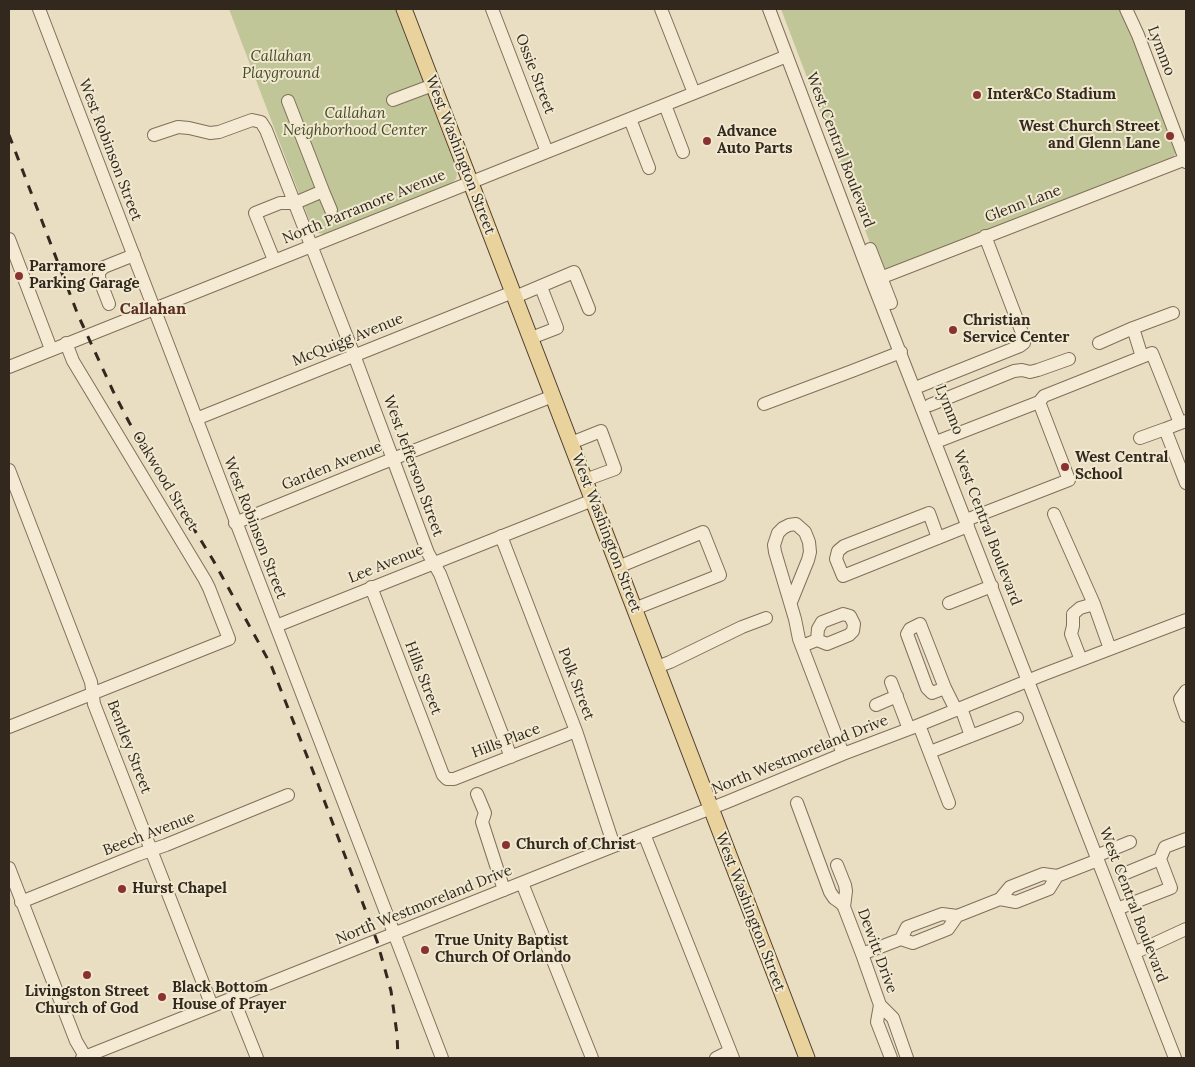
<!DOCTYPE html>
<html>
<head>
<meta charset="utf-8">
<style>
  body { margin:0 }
  #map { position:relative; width:1195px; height:1067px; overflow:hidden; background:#e9ddc2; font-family:Lora,serif }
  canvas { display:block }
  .frame { position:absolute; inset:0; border:10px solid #32281e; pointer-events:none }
</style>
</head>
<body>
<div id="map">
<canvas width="1195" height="1067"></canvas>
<div class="frame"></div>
</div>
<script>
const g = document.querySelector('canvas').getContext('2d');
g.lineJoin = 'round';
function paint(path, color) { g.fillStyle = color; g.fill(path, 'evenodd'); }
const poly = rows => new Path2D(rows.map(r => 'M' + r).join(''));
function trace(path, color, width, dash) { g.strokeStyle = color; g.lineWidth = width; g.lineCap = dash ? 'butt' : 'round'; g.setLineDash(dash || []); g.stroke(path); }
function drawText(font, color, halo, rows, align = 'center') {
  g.font = font + ' Lora,serif'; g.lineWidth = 4; g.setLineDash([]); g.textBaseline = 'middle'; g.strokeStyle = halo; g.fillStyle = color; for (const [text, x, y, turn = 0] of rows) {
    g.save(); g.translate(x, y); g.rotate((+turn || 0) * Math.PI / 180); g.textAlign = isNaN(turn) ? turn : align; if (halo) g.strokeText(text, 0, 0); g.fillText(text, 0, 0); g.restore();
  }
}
paint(poly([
  [229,9,395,9,453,161,457,174,456,179,452,183,324,234,318,233,314,230,311,225],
  [781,9,1122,9,1176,153,1172,158,884,270,878,264]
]), '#c0c697');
const minor = poly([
  [39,9,442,1058],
  [492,9,547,152],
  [661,9,694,93],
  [769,9,872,281,1175,1058],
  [1126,9,1138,35,1186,162],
  [393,100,433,85],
  [665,105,683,152],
  [630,119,649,168],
  [154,135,178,127,189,128,210,133,219,132,252,120,261,122,266,130,354,355,428,553,440,574,511,757],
  [323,191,331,210],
  [9,239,51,349],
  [870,249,891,303],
  [274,260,255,213,280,203,295,203,323,191,288,101],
  [875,280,1186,159],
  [515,297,574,272,589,309],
  [109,304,99,278,99,272,104,267,134,255],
  [531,338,557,328,541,287],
  [1099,343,1133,328],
  [1142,357,1133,328,1173,313],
  [9,367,787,56],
  [915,388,1020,346,1024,343,1024,338,985,236],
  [1039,402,1044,396,1152,353,1180,423],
  [764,404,852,371,901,352],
  [930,405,1014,371,1022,370,1030,372,1038,370,1069,359],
  [196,419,513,292],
  [1186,421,1165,429,1186,483],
  [1140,438,1165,429],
  [936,442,1039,402,1069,480,966,520],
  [571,443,601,431,615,469,585,480],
  [9,470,91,682,94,704,212,1006],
  [1054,514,1094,604],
  [235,523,380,464,553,396],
  [501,536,576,731,614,846],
  [938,538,929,513,844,546,838,551,836,559,843,576,968,526],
  [618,567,703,532,720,575,634,609],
  [371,587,443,775,447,779,454,779,576,731],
  [791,602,808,560,810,552,809,542,805,532,796,524,789,525,783,528,778,533,774,545,775,552,795,619,799,639,843,754],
  [949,603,992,586],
  [276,626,593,500],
  [802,646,817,640,827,644,849,635,853,631,854,624,850,616,843,614,822,622,818,629,817,640],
  [1081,660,1071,634,1073,626,1073,614,1080,608,1094,604,1110,649],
  [657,667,670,662,742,627,766,618],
  [891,682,909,729],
  [945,688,932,693,927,688,907,634,910,629,920,624,945,688,956,710],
  [1186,691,1180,699,1186,716],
  [876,705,897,696],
  [961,708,971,736,1017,718],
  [919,725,949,803],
  [9,727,229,639,209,588,205,580,73,361,66,343],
  [930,752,971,736],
  [477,794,485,813,482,822,504,890],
  [797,803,830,892,834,898,841,903,844,907,862,954,880,1005],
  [644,834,733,1058],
  [1096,856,1130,842],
  [837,865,845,885,846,891,844,907],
  [9,868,76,1041,86,1058],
  [1126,873,1160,859],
  [522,883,592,1058],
  [1000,899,1016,902,1049,889,1057,876],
  [21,902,137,855,166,845,288,795],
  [1117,909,1171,888,1160,859,1165,847,1186,839],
  [901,939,913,943,948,929,957,916],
  [1134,953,1186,929],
  [862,954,901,939,907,927,942,914,957,916,1000,899,1010,887,1043,874,1057,876,1098,860],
  [233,998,257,1058],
  [82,1058,614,846,727,802,843,754,909,729,1042,675,1186,620],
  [716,1058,730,1051],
  [891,1058,877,1022,880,1005,893,1018,907,1058]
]);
const major = poly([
  [404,9,807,1058]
]);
trace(minor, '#816f5b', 14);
trace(major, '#4f3e2f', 17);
trace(minor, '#f5ebd4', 12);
trace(major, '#e9d29c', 15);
trace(poly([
  [9,135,78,315,113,391,129,422,149,456,213,560,271,665,318,784,377,941,391,991,397,1034,398,1058]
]), '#32281e', 3, [9, 9]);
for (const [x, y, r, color] of [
  [977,95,5,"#8a3131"],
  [1170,136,5,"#8a3131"],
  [707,141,5,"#8a3131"],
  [19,276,5,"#8a3131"],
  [953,330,5,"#8a3131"],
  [1065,467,5,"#8a3131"],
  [506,845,5,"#8a3131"],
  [122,889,5,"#8a3131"],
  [425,950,5,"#8a3131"],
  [87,975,5,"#8a3131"],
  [162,997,5,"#8a3131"]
]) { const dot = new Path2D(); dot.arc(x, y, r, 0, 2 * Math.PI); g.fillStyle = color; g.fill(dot); trace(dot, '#f1e8d0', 2); }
drawText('15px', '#32281e', '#f1e8d0', [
  ["Lymmo",1161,51,69],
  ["Ossie Street",535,74,69],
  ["West Robinson Street",110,150,69],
  ["West Central Boulevard",840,150,69],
  ["West Washington Street",460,155,69],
  ["Glenn Lane",1023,204,-21],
  ["North Parramore Avenue",364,207,-22],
  ["McQuigg Avenue",348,340,-22],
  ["Lymmo",949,410,68],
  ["Garden Avenue",332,466,-22],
  ["West Jefferson Street",413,466,70],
  ["Oakwood Street",165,481,59],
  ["West Robinson Street",255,528,69],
  ["West Central Boulevard",987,528,69],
  ["West Washington Street",606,533,69],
  ["Lee Avenue",386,564,-22],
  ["Hills Street",423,678,69],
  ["Polk Street",576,684,69],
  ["Hills Place",506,741,-21],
  ["Bentley Street",129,747,69],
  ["North Westmoreland Drive",800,755,-22],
  ["Beech Avenue",149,834,-21],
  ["North Westmoreland Drive",424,905,-22],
  ["West Central Boulevard",1133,905,69],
  ["West Washington Street",750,912,69],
  ["Dewitt Drive",877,951,70]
]);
drawText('italic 15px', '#434c26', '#f1e8d0', [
  ["Callahan",281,57],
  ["Playground",281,74],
  ["Callahan",355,114],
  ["Neighborhood Center",355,131]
]);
drawText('bold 15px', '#32281e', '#f1e8d0', [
  ["Inter&Co Stadium",987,95],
  ["West Church Street",1160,127,"right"],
  ["and Glenn Lane",1160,144,"right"],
  ["Advance",717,132],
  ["Auto Parts",717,149],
  ["Parramore",29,267],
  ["Parking Garage",29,284],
  ["Christian",963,321],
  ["Service Center",963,338],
  ["West Central",1075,458],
  ["School",1075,475],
  ["Church of Christ",516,845],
  ["Hurst Chapel",132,889],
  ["True Unity Baptist",435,941],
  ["Church Of Orlando",435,958],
  ["Black Bottom",172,988],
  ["House of Prayer",172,1005],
  ["Livingston Street",87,992,"center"],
  ["Church of God",87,1009,"center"]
], 'left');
drawText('bold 16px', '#5a2d21', '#f1e8d0', [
  ["Callahan",153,309]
]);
</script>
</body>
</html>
